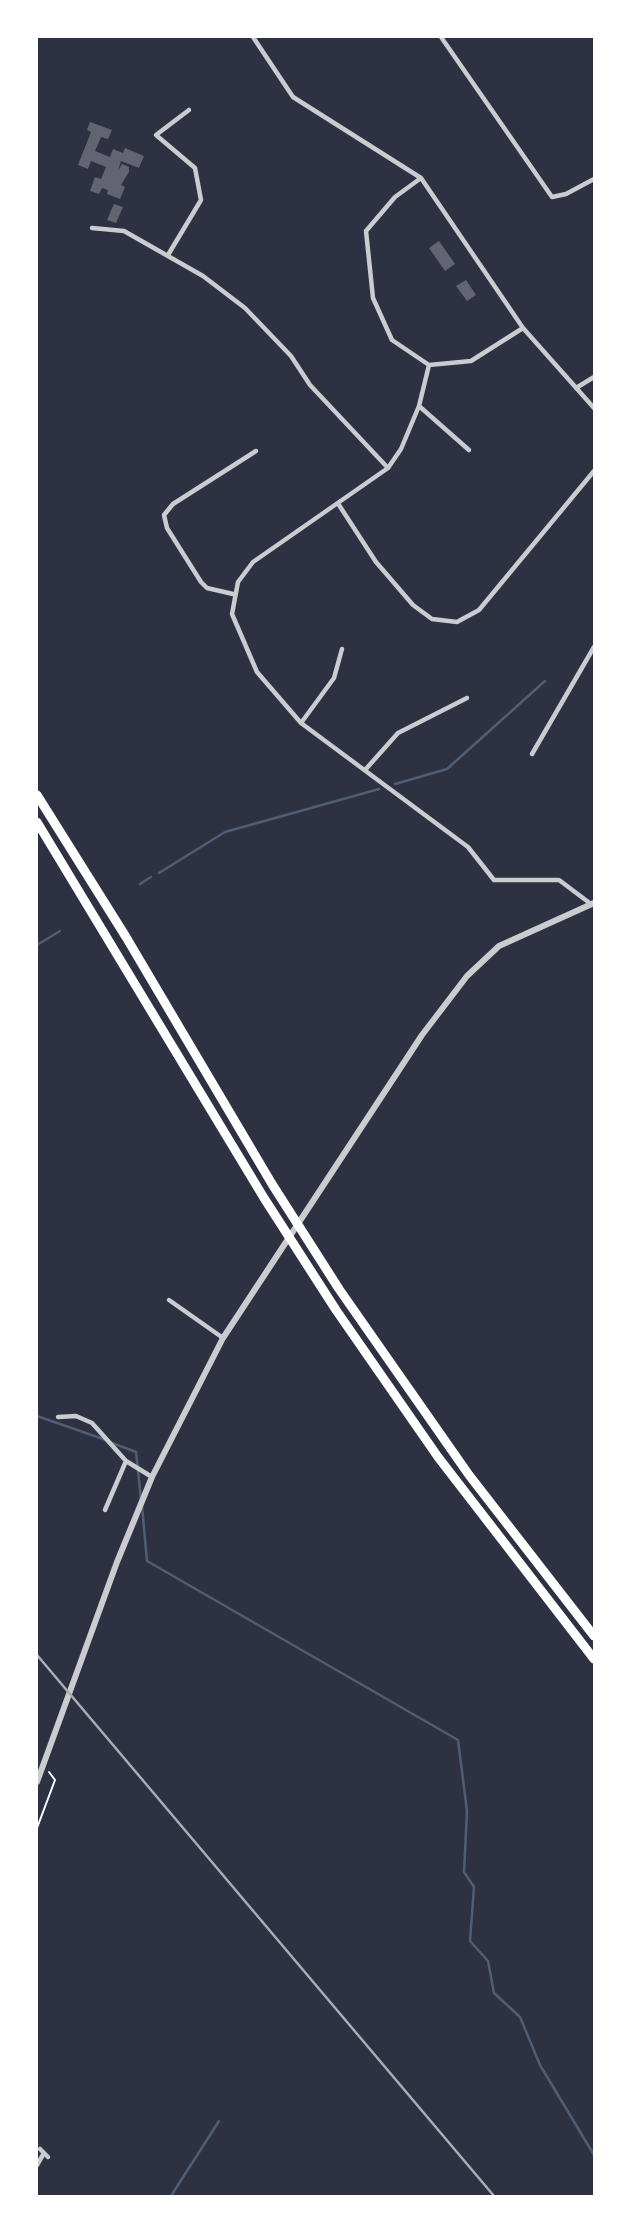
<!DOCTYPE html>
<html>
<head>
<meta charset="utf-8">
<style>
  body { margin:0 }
  #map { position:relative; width:631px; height:2233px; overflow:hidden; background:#2d3142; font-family:"Asap Condensed",sans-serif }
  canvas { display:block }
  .frame { position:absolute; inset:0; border:38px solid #fff; pointer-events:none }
</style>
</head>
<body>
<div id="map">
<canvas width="631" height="2233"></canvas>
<div class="frame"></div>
</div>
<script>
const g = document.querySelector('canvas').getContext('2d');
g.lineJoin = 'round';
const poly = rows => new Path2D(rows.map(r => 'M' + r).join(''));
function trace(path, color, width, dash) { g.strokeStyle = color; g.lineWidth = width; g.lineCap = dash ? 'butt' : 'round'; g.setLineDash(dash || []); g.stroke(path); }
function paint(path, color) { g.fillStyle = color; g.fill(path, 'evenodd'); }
trace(poly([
  [395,784,447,769,545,681],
  [159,873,225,832,379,789],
  [140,884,151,877],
  [37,945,60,931],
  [37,1416,106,1440],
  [112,1443,136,1452,141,1499],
  [142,1506,147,1561,458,1740,467,1811,464,1872,474,1887,470,1941,488,1961,494,1993,520,2017,540,2065,594,2155],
  [171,2196,219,2121]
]), '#4f5d75', 2.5);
paint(poly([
  [90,122,112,130,108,139,101,137,95,151,110,157,113,149,123,153,125,148,144,156,139,168,121,161,118,171,122,164,129,167,129,172,121,185,125,187,120,199,107,194,108,190,102,188,99,194,90,191,95,177,101,179,106,167,91,161,88,169,78,165,91,132,87,130],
  [114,204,123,207,116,223,107,220],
  [439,241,455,264,445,271,429,248],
  [466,280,476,295,467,301,456,286]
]), '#626471');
trace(poly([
  [37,1828,55,1780,49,1772]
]), '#fff', 2);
trace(poly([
  [253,37,293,97,421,178,523,328,594,408],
  [441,37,552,197,566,194,594,179],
  [421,178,395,197,366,231,373,298,392,340,429,365,471,361,523,328],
  [92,228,124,231,203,276,245,308,291,356,310,385,388,468],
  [168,255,201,200,195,168,156,135,189,110],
  [429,365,419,406,401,449,388,468,253,562,238,582,232,614,257,672,301,723,468,847,494,880,559,880,591,904],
  [576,388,594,377],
  [419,406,469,450],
  [339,505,376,562,413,605,432,619,457,622,479,610,594,471],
  [233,594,207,588,201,582,167,528,164,515,173,504,256,451],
  [301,723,334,678,342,649],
  [532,754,594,647],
  [365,770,398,733,467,698],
  [169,1300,223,1338],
  [58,1417,76,1416,92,1423,126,1461,152,1477],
  [105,1510,126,1461],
  [40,2149,48,2157],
  [37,2165,44,2153]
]), '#caccd0', 4.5);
trace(poly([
  [37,1782,117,1562,152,1477,223,1338,422,1035,467,976,499,946,594,903]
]), '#caccd0', 6);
trace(poly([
  [37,795,126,937,272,1184,339,1289,469,1475,594,1636],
  [37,822,264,1198,336,1310,438,1457,594,1659]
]), '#fff', 9);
trace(poly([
  [37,1655,494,2196]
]), '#abadb3', 2.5);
</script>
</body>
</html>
